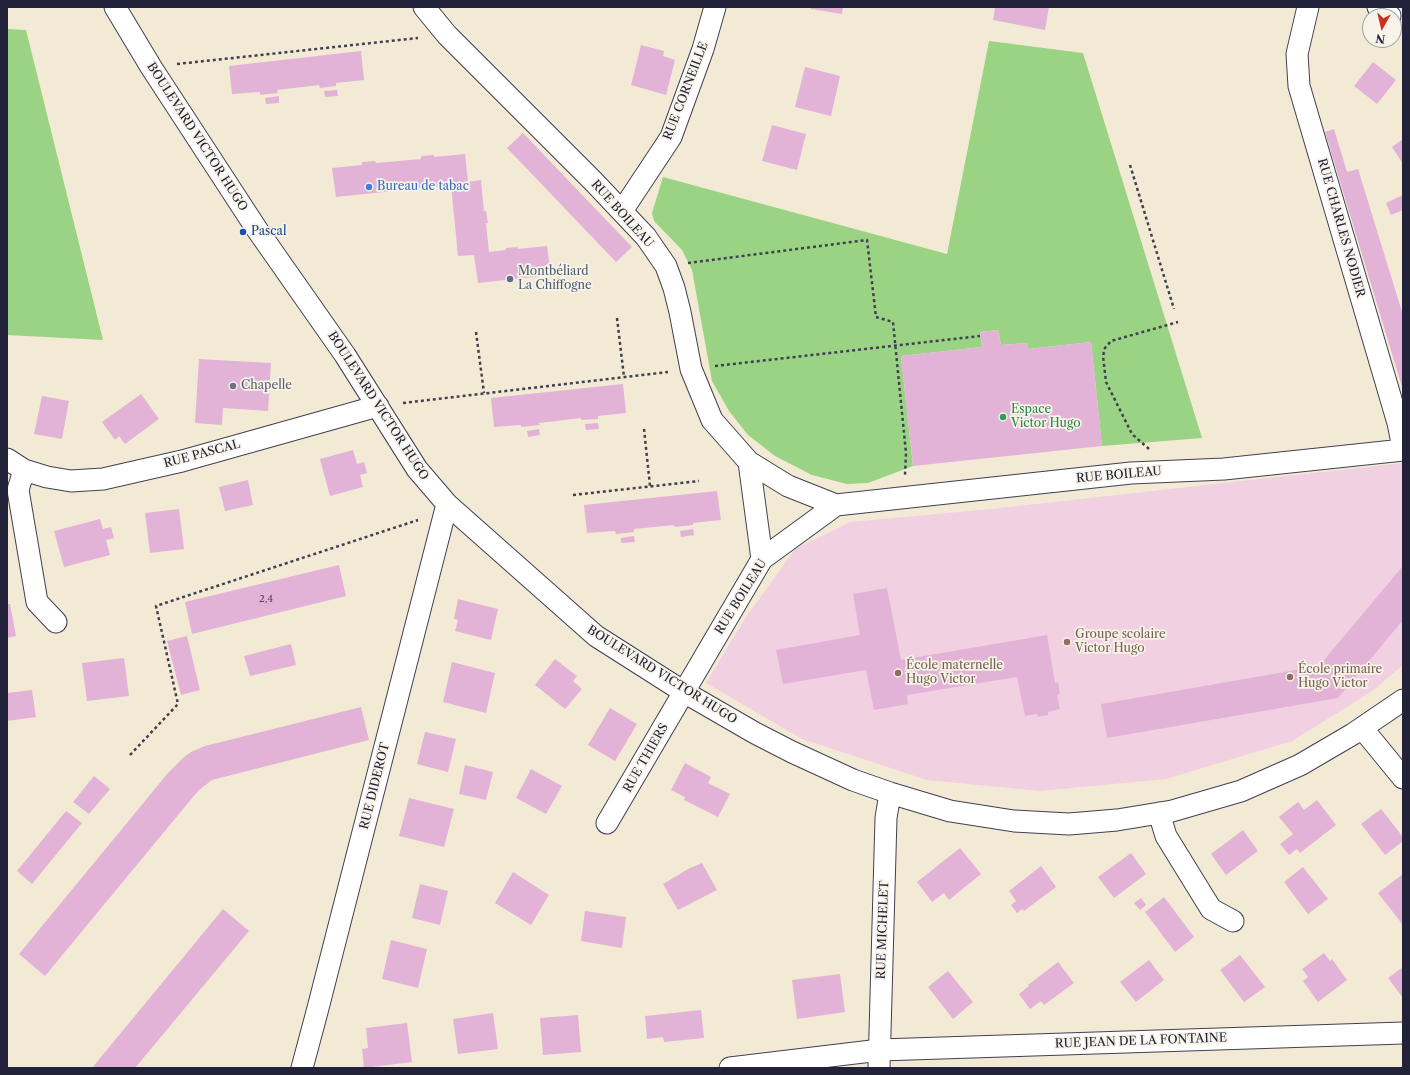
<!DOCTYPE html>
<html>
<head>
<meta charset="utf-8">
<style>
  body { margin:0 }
  #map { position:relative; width:1410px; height:1075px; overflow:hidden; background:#f3ead5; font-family:"Libre Caslon Text",serif }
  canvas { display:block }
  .frame { position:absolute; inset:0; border:8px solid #22223b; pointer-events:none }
  .north { position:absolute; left:1362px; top:8px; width:40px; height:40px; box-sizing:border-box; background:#f7f3e8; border:1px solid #a29fa3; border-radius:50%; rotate:188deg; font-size:11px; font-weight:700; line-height:16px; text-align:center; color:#22223b }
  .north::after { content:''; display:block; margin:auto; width:14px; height:18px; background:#c8321e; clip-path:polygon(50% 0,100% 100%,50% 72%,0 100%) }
</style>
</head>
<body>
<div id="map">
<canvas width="1410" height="1075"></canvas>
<div class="frame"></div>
<div class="north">N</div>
</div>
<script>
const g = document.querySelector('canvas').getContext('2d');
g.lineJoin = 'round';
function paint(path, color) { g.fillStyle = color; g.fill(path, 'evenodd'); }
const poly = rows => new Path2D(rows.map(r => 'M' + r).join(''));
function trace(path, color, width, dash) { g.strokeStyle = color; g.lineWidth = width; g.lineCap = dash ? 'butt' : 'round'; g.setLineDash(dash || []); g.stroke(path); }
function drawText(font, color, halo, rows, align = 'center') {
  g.font = font + ' "Libre Caslon Text",serif'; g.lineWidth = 3.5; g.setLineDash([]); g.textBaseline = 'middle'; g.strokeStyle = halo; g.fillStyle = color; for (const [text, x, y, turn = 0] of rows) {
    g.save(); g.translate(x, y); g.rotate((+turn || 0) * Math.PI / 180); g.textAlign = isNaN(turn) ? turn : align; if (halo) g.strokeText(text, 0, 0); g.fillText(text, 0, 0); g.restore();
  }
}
paint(poly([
  [1403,463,1403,665,1371,692,1292,741,1166,779,1040,791,927,780,802,739,706,683,744,620,795,549,850,522,991,509]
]), '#f1d0e2');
paint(poly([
  [7,29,26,30,103,340,7,335],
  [989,41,1083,53,1202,438,1102,446,1091,342,1028,349,1027,343,1001,345,998,330,980,332,982,347,901,356,913,466,868,483,847,484,812,475,775,456,748,435,729,411,712,381,692,270,682,250,654,221,652,213,663,177,947,254]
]), '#9bd385');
paint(poly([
  [811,7,843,7,842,14,811,9],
  [995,7,1049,7,1045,30,993,20],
  [641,45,664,51,663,56,675,60,666,95,631,85],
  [361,51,364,80,336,83,336,86,320,88,319,85,277,90,278,93,260,95,260,92,232,94,229,66],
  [1373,62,1396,80,1377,104,1354,86],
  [805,67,840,76,831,116,795,107],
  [337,90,338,96,325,97,324,91],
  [279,96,279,103,266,104,265,98],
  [772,125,806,134,797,170,762,161],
  [1334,129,1347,172,1358,169,1403,315,1403,390,1325,132],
  [523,133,632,247,616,262,507,148],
  [1403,139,1403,164,1392,147],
  [465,154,468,182,481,180,484,211,486,211,488,223,486,223,489,252,506,250,506,248,518,247,518,249,547,246,551,275,478,283,474,255,458,256,451,185,336,197,332,168,362,165,362,162,375,161,376,163,421,159,421,156,434,155,434,157],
  [1403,195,1403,210,1391,215,1386,203],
  [998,330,1001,345,1027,343,1028,349,1091,342,1102,446,913,466,901,356,982,347,980,332],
  [199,359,271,363,268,411,223,408,222,425,195,423],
  [623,384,626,413,598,416,598,419,581,420,581,418,539,423,540,425,521,427,521,425,494,427,491,398],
  [141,394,159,419,125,444,119,436,115,440,102,422],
  [42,396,69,401,62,439,34,434],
  [598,423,599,429,586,430,585,424],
  [539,429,540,435,528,437,527,431],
  [353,450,357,464,364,462,367,473,360,475,363,487,330,496,320,459],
  [248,480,253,505,225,511,219,487],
  [717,491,721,520,693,523,693,525,675,527,674,525,634,529,634,532,616,534,615,531,587,533,584,505],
  [179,509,184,549,150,553,145,513],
  [100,519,103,529,111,527,114,538,106,540,110,555,64,567,54,531],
  [693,529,694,535,681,537,680,531],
  [634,536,635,542,621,543,621,538],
  [339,565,346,596,192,634,185,602],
  [1403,566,1403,620,1338,698,1107,738,1101,704,1319,666],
  [887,588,901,660,1047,635,1055,683,1058,682,1060,694,1057,695,1060,709,1048,712,1048,715,1038,717,1037,714,1025,716,1017,677,907,695,908,704,874,710,866,670,783,684,776,650,860,635,853,594],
  [458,599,498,609,491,640,455,631,458,620,454,619],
  [7,604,10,604,16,636,7,638],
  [187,636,200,690,181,695,167,641],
  [291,644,296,665,250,676,244,656],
  [124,658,129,696,87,701,82,663],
  [555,659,577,676,573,681,582,689,565,709,535,685],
  [452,662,495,673,486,713,443,702],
  [32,690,36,717,7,721,7,693],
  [361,707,369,740,212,780,198,791,45,976,19,954,168,773,184,757,191,752,205,746],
  [610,708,637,724,615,761,588,745],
  [425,732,456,739,448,772,417,764],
  [685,763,711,777,708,783,730,794,718,817,684,800,685,797,671,790],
  [465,765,493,772,486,800,459,794],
  [531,769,562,786,546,814,516,798],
  [94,776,110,789,89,814,73,802],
  [409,798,454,809,444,847,399,836],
  [1317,800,1336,825,1300,853,1297,849,1289,855,1280,844,1293,834,1279,817,1298,802,1304,810],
  [1381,809,1403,837,1403,841,1385,855,1361,824],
  [66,811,82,823,32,884,17,871],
  [1243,830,1258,851,1226,875,1211,854],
  [960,848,981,874,949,900,944,893,932,902,917,882],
  [1131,853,1146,874,1114,898,1098,877],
  [702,863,717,890,678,910,663,884,690,868],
  [1041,866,1056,887,1024,911,1022,909,1017,913,1011,905,1016,901,1009,891],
  [1303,867,1328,899,1308,914,1284,882],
  [513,872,549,895,531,925,495,903],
  [1403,874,1403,925,1378,893],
  [420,884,448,891,440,925,412,918],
  [1164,897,1194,937,1175,952,1145,912],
  [1141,898,1146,905,1140,910,1134,903],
  [223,909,249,931,135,1068,92,1068],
  [585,911,626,917,622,948,581,941],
  [391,940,427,949,418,988,382,979],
  [1324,953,1330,961,1332,959,1347,980,1318,1002,1303,981,1308,977,1302,969],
  [1240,955,1265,987,1244,1002,1220,970],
  [1149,960,1164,980,1136,1002,1120,982],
  [1058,962,1074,983,1044,1005,1041,1001,1030,1009,1019,994,1029,986,1028,985],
  [1403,967,1403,998,1388,978],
  [948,971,973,1002,953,1019,928,987],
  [840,974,845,1012,797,1019,792,980],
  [701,1010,704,1038,664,1042,663,1037,647,1039,645,1016],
  [493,1013,498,1049,458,1054,453,1019],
  [578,1015,581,1052,543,1055,540,1018],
  [407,1023,412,1062,364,1068,362,1049,368,1048,366,1028]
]), '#e2b3d7');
const minor = poly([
  [115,7,151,67,256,228,345,355,417,469,447,504,596,636,684,692,755,733,792,752,853,780,890,793,950,811,1014,821,1069,824,1117,820,1172,811,1241,791,1300,765,1353,734,1403,700],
  [424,7,447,35,594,182,646,237,666,266,674,288,680,312,691,369,712,420,749,462,788,486,836,505,1131,473,1224,469,1403,450],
  [1308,7,1297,54,1299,86,1398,423,1403,448],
  [1378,7,1390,16],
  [622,211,671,137,703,49,715,7],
  [7,459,24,470,47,477,71,481,103,479,182,461,378,406],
  [749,462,762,559],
  [24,470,18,490,37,602,56,622],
  [1362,728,1403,778],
  [1159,813,1166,836,1211,909,1233,921],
  [607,823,762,559,836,505],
  [302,1068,317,1012,447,504],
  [730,1068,880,1050,1403,1033],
  [879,1068,886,818,890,793]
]);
trace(minor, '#414052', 23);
trace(poly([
  [177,64,418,38],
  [1130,165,1174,309],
  [688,263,867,240,876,317,893,322,906,453,905,475],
  [617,318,624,377],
  [476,332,484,393],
  [715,366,980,336],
  [403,403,668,372],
  [644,429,650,486],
  [1149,449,1132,434,1106,382,1103,356,1105,348,1111,341,1178,322],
  [573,495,699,481],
  [130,755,178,704,156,606,418,520]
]), '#414052', 2.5, [3, 3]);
trace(minor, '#fff', 21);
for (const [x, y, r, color] of [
  [369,187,4,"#3f7fe0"],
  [243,232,4,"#1a4fb4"],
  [510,279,4,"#5c6f8a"],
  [233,386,4,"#6b7280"],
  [1003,417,4,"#2e9e5b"],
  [1067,642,4,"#8d6e63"],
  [898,673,4,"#8d6e63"],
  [1290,677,4,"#8d6e63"]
]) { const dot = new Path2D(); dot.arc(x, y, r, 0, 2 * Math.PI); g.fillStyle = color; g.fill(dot); trace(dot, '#f7f3e8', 1.5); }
drawText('10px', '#524662', null, [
  ["2,4",266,599]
]);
drawText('12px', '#22223b', '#f7f3e8', [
  ["RUE CORNEILLE",686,91,-69],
  ["BOULEVARD VICTOR HUGO",197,137,57],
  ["RUE BOILEAU",622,214,48],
  ["RUE CHARLES NODIER",1341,228,74],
  ["BOULEVARD VICTOR HUGO",378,406,57],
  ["RUE PASCAL",202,454,-15],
  ["RUE BOILEAU",1119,475,-5],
  ["RUE BOILEAU",741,597,-58],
  ["BOULEVARD VICTOR HUGO",662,675,32],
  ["RUE THIERS",646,758,-60],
  ["RUE DIDEROT",375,786,-76],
  ["RUE MICHELET",883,930,-88],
  ["RUE JEAN DE LA FONTAINE",1141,1041,-2]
]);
drawText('12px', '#366cbe', '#f7f3e8', [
  ["Bureau de tabac",377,187]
], 'left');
drawText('12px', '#164399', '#f7f3e8', [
  ["Pascal",251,232]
], 'left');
drawText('12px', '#4e5e75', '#f7f3e8', [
  ["Montbéliard",518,272],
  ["La Chiffogne",518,286]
], 'left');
drawText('12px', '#5b616d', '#f7f3e8', [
  ["Chapelle",241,386]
], 'left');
drawText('12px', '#27864d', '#f7f3e8', [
  ["Espace",1011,410],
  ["Victor Hugo",1011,424]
], 'left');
drawText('12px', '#785e54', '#f7f3e8', [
  ["Groupe scolaire",1075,635],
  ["Victor Hugo",1075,649],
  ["École maternelle",906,666],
  ["Hugo Victor",906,680],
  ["École primaire",1298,670],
  ["Hugo Victor",1298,684]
], 'left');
</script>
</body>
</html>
